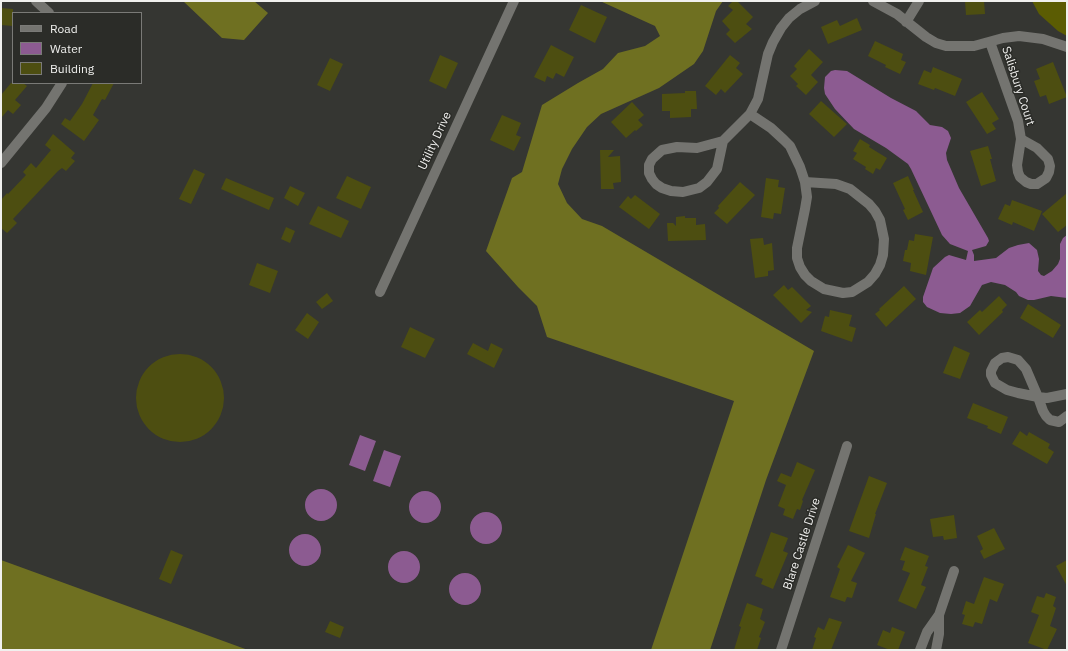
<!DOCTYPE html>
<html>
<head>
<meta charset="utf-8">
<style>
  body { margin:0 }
  #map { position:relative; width:1068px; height:651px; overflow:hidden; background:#353632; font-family:"IBM Plex Sans",sans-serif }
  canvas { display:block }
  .frame { position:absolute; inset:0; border:2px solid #f0f0ee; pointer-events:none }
  .legend { position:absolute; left:12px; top:12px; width:130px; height:72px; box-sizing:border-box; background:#2b2c28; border:1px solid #7a7a77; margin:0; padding:5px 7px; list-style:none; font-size:12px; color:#f0f0ee }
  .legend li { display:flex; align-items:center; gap:8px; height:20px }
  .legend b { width:20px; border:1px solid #7a7a77 }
</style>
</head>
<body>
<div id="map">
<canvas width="1068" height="651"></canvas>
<div class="frame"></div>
<ul class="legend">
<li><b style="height:5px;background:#747470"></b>Road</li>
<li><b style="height:11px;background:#8c5b91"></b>Water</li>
<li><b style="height:11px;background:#4d4e11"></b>Building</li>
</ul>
</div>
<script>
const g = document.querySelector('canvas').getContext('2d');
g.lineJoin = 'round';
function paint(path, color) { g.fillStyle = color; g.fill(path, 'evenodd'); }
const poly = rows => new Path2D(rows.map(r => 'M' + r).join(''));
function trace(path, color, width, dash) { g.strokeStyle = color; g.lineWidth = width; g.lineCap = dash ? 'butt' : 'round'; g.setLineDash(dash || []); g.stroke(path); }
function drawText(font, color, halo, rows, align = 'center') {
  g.font = font + ' "IBM Plex Sans",sans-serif'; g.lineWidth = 3; g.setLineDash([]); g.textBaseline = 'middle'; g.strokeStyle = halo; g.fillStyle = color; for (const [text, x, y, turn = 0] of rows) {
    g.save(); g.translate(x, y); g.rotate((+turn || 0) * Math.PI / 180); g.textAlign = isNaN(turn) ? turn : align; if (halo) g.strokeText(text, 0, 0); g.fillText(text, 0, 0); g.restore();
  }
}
paint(poly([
  [1032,1,1067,1,1067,36,1058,31,1039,14]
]), '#5b5c03');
paint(poly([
  [183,1,254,1,268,13,244,40,222,38],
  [600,1,723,1,716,11,703,51,694,64,659,88,601,114,587,127,572,149,562,169,558,184,567,203,582,219,602,226,814,351,766,480,710,650,651,650,734,401,547,337,537,306,518,287,486,251,512,178,522,172,542,105,578,83,603,69,618,53,645,46,660,36,655,26],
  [1,560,248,650,1,650]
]), '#6f7021');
paint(poly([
  [835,70,847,71,891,98,916,111,930,125,942,127,948,131,951,138,946,153,947,160,959,188,988,238,989,241,986,246,972,250,974,255,974,261,996,258,1009,248,1018,245,1029,243,1037,250,1039,259,1038,271,1041,275,1044,276,1052,271,1058,264,1060,259,1060,244,1063,238,1067,235,1067,298,1051,296,1034,300,1028,300,1019,296,1016,292,1005,285,991,282,982,285,970,306,960,313,951,314,940,313,927,307,923,302,923,297,933,268,945,257,949,255,966,260,968,251,950,244,942,235,911,169,908,164,886,148,854,129,835,109,825,94,824,88,825,77,831,71],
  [360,435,376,441,365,471,349,465],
  [384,450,401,456,390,487,373,481],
  '305 505a16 16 0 1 1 32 0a16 16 0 1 1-32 0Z',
  '409 507a16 16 0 1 1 32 0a16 16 0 1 1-32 0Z',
  '470 528a16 16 0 1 1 32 0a16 16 0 1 1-32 0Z',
  '289 550a16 16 0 1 1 32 0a16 16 0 1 1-32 0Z',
  '388 567a16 16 0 1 1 32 0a16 16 0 1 1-32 0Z',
  '449 589a16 16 0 1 1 32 0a16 16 0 1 1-32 0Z'
]), '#8c5b91');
paint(poly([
  [733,1,737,1,753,17,746,24,752,29,735,43,726,34,730,30,722,21,733,10,728,6],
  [965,1,984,1,985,14,966,15],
  [581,5,607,17,595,43,569,30],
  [1,8,13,9,13,26,1,25],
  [857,18,862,30,828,44,821,27,837,20,840,26],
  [875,41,903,54,901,60,906,62,900,74,885,67,886,65,868,56],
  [551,45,574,57,564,77,556,73,553,79,547,76,545,82,534,77],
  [809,49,823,62,811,75,818,82,806,95,796,86,798,84,790,76,797,69,794,66],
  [440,55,458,63,446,89,429,81],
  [730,55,740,63,736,68,743,74,725,93,721,89,716,95,705,86],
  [330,58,343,64,330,91,317,85],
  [1053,62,1067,97,1049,104,1046,95,1040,97,1034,81,1040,79,1036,69],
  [933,67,962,79,955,96,935,88,934,90,918,84,924,70,931,73],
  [11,83,23,83,27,86,15,100,21,105,13,114,8,110,1,118,1,95],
  [93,83,114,83,105,100,102,99,93,115,99,120,84,141,61,124,65,118,70,121,82,104],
  [685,91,696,91,697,109,691,109,691,117,670,118,670,111,662,111,662,94,685,93],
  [982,92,999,119,992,123,996,129,987,134,966,102],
  [821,101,847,124,834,137,809,114],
  [632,102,644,115,638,120,643,125,636,131,635,130,626,138,611,122],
  [502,115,521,123,516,135,521,137,514,151,490,140],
  [53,134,75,153,71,158,75,161,66,171,62,168,58,171,13,219,17,223,7,233,1,228,1,200,7,193,8,194,26,175,23,172,31,163,36,168,51,150,45,145],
  [860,139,870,145,869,147,887,158,880,170,876,168,873,174,865,169,866,167,853,159,857,153,853,151],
  [988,146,992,159,990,159,996,181,981,186,970,151],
  [600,150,614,150,608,157,620,156,621,182,613,183,614,189,601,189],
  [194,169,205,174,191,204,179,199],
  [347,176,371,187,361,209,336,198],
  [908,176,914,190,913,190,923,212,908,220,903,210,905,209,893,183],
  [226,178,274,198,269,210,221,189],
  [766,178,779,180,778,187,785,188,781,214,774,213,773,219,761,217],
  [740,182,755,195,727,224,714,213,719,208,718,206],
  [290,186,305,193,298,206,284,198],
  [1067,193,1067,225,1058,232,1042,214],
  [635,195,660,214,649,229,619,207,628,196,631,199],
  [1012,200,1042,211,1034,231,1013,222,1012,225,998,219,1005,204,1010,206],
  [318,206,349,221,341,238,309,224],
  [685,216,685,218,696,218,696,225,705,224,706,240,668,241,667,223,673,223,676,226,676,217],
  [286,227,295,231,290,243,281,239],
  [915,234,933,237,926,275,910,271,911,263,903,261,905,250,907,250,909,240,914,241],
  [763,238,764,245,772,243,774,270,768,271,768,276,755,278,750,239],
  [257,263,278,271,270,293,249,285],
  [784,285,788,290,792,287,811,306,806,310,812,312,801,323,773,295],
  [904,286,916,299,886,327,875,314,880,310,879,309],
  [327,293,333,301,322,309,316,302],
  [999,296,1007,305,1002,310,1003,312,979,335,967,322,980,310,982,312],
  [1028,304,1061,325,1053,338,1020,318],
  [830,310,852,315,849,326,856,328,852,342,821,331,825,316,829,317],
  [307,313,319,322,308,339,295,330],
  [410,327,435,339,425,358,401,347],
  [473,343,488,351,491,343,503,349,494,368,467,354],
  [954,346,970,353,960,379,943,373],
  '136 398a44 44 0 1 1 88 0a44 44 0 1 1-88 0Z',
  [973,403,1008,417,1001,434,987,428,988,426,967,418],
  [1020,431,1027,436,1029,432,1050,444,1048,448,1054,452,1047,464,1012,444],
  [797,462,815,470,802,500,803,501,800,510,797,509,793,519,783,515,785,509,778,506,786,485,777,481,781,473,791,477],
  [869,476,887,483,875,514,876,514,869,538,849,531],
  [954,515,957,538,944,540,943,536,933,537,930,519],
  [994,528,1005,549,984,559,980,551,983,549,977,536],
  [771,532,788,538,783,551,788,553,773,589,761,584,763,579,755,576],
  [848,545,865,553,851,581,857,583,852,598,847,597,845,602,830,597,840,569,837,567],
  [905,547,929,556,925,566,928,567,921,585,926,587,916,609,898,601,910,573,902,570,905,561,900,560],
  [171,550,183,555,171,584,159,579],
  [1067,560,1067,586,1056,566],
  [984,577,1004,584,997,602,990,599,982,624,975,622,973,627,962,624,965,615,962,614,966,601,974,604],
  [1046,593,1056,597,1053,606,1056,608,1050,626,1057,629,1047,650,1028,643,1039,615,1031,612,1037,596,1044,598],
  [747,603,763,609,760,619,765,622,759,637,761,638,757,650,734,650,741,627,739,626],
  [829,618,842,622,831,650,812,650,816,638,814,637,818,627,824,630],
  [330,621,344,627,340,638,325,632],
  [892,627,905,632,898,650,890,650,877,645,883,630,890,633]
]), '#4d4e11');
trace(poly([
  [36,1,49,13],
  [873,1,897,14,926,37,936,43,946,46,974,46,1003,38,1019,36,1043,39,1067,47],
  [906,22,919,1],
  [990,42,1018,121,1021,139,1017,165,1018,172,1020,177,1026,182,1031,184,1037,184,1046,178,1049,172,1050,166,1048,159,1037,148,1021,139],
  [750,114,771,128,784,140,790,146,800,167,805,182,807,197,805,209,797,248,797,258,800,267,805,275,811,281,824,289,843,293,852,292,868,282,875,274,880,265,883,255,884,239,880,220,875,211,869,204,850,189,836,184,805,182],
  [723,141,717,169,707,182,699,188,683,192,671,191,662,188,656,184,652,179,649,173,649,165,652,159,662,150,677,147,697,148,723,141,750,114,758,99,768,54,773,42,781,28,789,18,800,9,815,1],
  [1,163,46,108,62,83],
  [380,292,514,1],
  [1067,394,1047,398,1038,397,1018,393,1007,390,995,383,991,375,991,371,995,363,1002,358,1008,357,1018,360,1026,369,1038,397,1043,411,1046,416,1050,420,1059,422,1067,416],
  [781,650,847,446],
  [920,650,927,632,939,615],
  [936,650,939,634,939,615,954,571]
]), '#747470', 10);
drawText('12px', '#f0f0ee', '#2b2c28', [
  ["Salisbury Court",1018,86,72],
  ["Utility Drive",435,141,-65],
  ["Blare Castle Drive",802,544,-72]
]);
</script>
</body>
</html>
